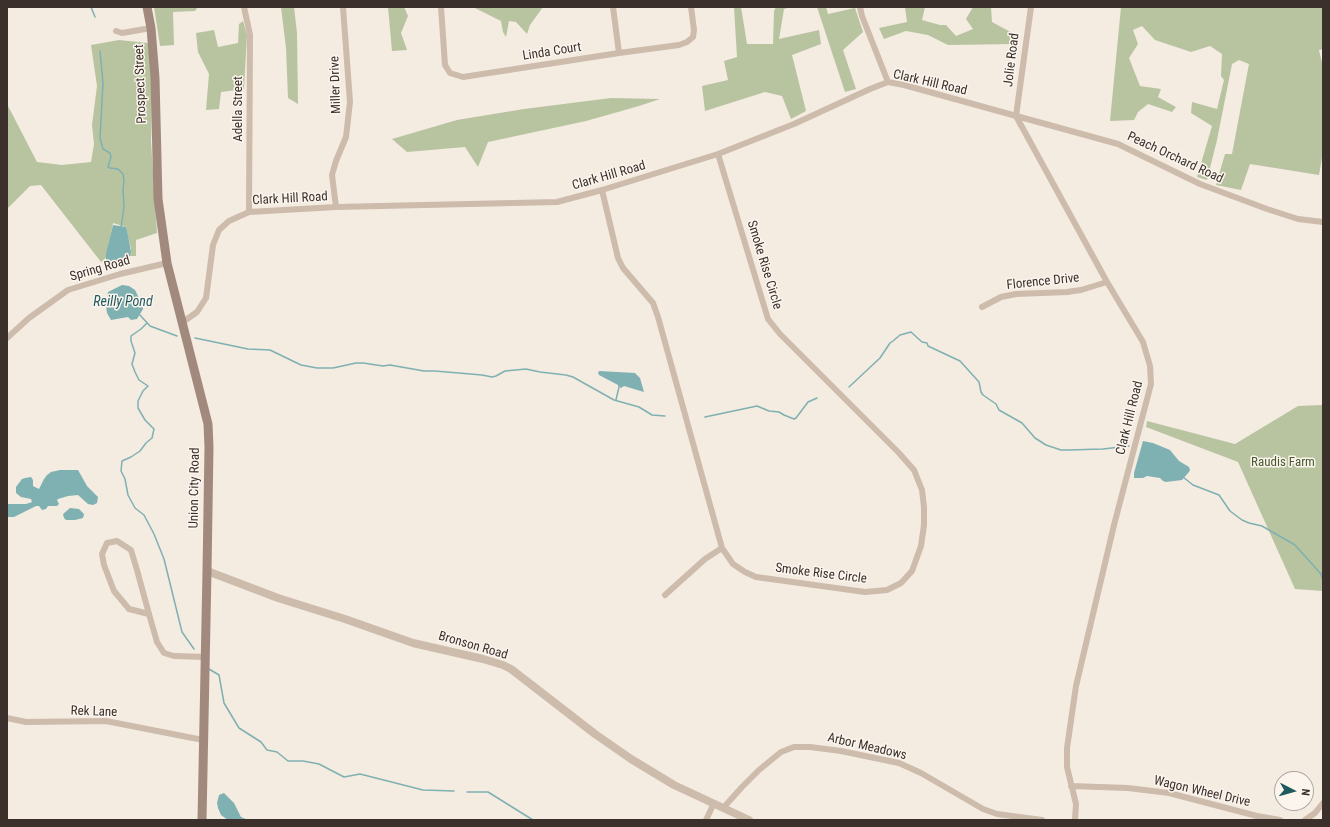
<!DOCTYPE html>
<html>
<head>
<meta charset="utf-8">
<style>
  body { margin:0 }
  #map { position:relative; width:1330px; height:827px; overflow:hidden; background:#f4ebe1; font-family:"Roboto Condensed",sans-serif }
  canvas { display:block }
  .frame { position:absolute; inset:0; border:8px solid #3b302b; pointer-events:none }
  .north { position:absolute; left:1274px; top:771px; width:40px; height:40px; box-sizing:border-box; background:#fbf5ee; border:1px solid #aea6a0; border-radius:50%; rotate:96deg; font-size:11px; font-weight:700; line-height:16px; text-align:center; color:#3b302b }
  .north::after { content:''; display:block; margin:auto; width:14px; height:18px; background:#1f5a5e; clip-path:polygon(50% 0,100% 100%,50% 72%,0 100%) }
</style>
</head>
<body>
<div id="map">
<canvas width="1330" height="827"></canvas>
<div class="frame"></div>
<div class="north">N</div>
</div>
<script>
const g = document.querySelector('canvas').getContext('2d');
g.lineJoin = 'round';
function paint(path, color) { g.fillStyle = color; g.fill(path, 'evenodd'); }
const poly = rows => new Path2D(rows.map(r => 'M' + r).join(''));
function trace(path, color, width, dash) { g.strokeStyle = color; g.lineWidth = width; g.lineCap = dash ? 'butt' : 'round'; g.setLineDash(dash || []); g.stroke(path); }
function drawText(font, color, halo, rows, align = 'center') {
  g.font = font + ' "Roboto Condensed",sans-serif'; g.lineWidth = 3; g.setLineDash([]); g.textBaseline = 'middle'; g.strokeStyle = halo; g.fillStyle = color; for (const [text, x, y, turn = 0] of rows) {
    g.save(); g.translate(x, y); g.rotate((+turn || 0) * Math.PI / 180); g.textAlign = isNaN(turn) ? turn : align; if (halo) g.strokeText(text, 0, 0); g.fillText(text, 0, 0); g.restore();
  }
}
paint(poly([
  [154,7,198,7,195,11,173,12,174,45,160,46],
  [281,7,294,7,297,33,298,104,288,98,286,48],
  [388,7,404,7,408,16,401,33,407,50,392,51],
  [476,7,543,7,530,25,527,34,516,22,509,21,506,37,503,32,501,21,475,8],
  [734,7,741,7,747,44,773,44,774,11,776,7,790,7,784,9,779,39,819,30,821,44,792,55,806,111,791,119,782,96,765,92,705,111,702,86,728,80,724,61,737,57],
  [817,7,826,7,828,14,855,8,863,32,843,50,856,89,845,92],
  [905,7,925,7,922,20,940,25,946,25,956,36,973,29,966,19,973,7,991,7,992,22,1018,36,1014,44,948,45,928,35,906,31,884,39,879,28,907,22],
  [1121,7,1323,7,1323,49,1319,50,1323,67,1323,152,1319,175,1250,164,1241,190,1216,185,1225,154,1232,154,1249,64,1239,60,1232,64,1217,140,1207,180,1197,177,1212,126,1191,113,1192,102,1217,109,1224,80,1221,76,1222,54,1210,46,1191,52,1155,40,1142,26,1133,30,1138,44,1129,58,1140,86,1161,89,1158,97,1176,107,1172,112,1148,104,1138,112,1134,120,1110,121],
  [243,21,247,35,244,89,221,92,219,109,206,110,209,74,198,52,196,33,214,30,218,47,238,43,239,24],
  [119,40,148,43,152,82,151,141,157,233,136,240,136,256,130,256,131,249,126,227,113,223,106,258,101,262,41,185,30,186,7,209,7,104,37,162,62,165,91,162,94,144,92,125,97,86,91,45],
  [611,98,660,99,639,106,586,121,488,142,478,167,465,147,407,152,392,139,457,120,524,109],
  [1323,405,1323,591,1295,589,1238,462,1146,427,1147,421,1235,444,1298,406]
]), '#b8c4a0');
paint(poly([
  [113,225,126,227,128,235,131,252,130,256,115,266,111,270,109,269,106,262,106,254],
  [122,285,129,286,135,290,143,306,143,309,137,319,131,320,128,317,111,320,107,313,106,306,108,292],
  [599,371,635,373,640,378,644,392,624,386,621,388,618,386,618,385,599,375,598,373],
  [1143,441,1153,443,1170,450,1179,461,1189,467,1190,470,1189,472,1182,480,1166,482,1163,481,1160,478,1147,476,1143,478,1134,478,1134,473],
  [60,470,78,470,87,486,98,497,97,503,93,505,88,504,78,495,68,496,58,499,57,500,59,504,57,506,48,506,46,509,42,510,39,506,36,506,14,517,7,517,7,504,26,504,32,502,31,499,21,497,16,493,16,487,22,479,25,478,31,477,33,480,33,486,39,489,44,479,47,475,51,472],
  [70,508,79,509,84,514,83,518,75,520,66,520,64,518,63,514],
  [224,793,234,803,241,817,248,820,228,820,221,815,218,808,217,803,219,795]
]), '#7fb0b2');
trace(poly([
  [91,7,95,17],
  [100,51,103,83,100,138,103,149,110,153,111,157,108,167,110,168,118,169,123,174,124,181,123,189,124,207,121,228],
  [139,314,150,326,177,336],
  [147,323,141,329,131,336,131,341,135,353,132,364,135,372,139,380,148,386,143,391,138,401,138,408,145,420,154,429,152,438,146,443,140,451,131,457,122,461,121,471,125,479,128,495,135,508,144,515,154,534,164,559,182,632,194,649],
  [195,338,248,349,270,350,301,365,317,368,333,368,356,363,363,363,383,366,390,365,424,371,435,371,482,375,492,377,496,376,505,371,526,369,540,372,566,375,573,377,614,400,639,407,652,415,665,416],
  [849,387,880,358,890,343,893,341,900,335,911,332,922,342,927,343,928,346,960,361,979,382,981,392,983,395,996,404,999,410,1022,423,1035,438,1046,445,1061,450,1068,450,1103,449,1129,446],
  [616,400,619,387],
  [705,417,757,406,769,411,779,412,784,415,794,419,796,418,808,402,817,398],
  [1183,477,1193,485,1219,495,1230,511,1242,520,1249,523,1262,526,1295,545,1321,574,1323,580],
  [209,669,219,675,224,703,239,728,261,742,267,750,277,752,288,761,303,761,319,764,344,777,360,774,423,790,454,791],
  [467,792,488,792,533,820]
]), '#7fb0b2', 1.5);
trace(poly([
  [244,7,250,35,249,212],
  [441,7,445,65,450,73,463,77,619,53,679,45,687,42,693,37,694,30,691,7],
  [613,7,619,53],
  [860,7,862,16,888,82],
  [116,31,122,33,151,28],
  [1016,116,1107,282,1143,342,1150,366,1151,384,1114,525,1076,686,1067,748,1067,767,1076,804,1075,820],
  [1016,116,1031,7],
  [602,190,618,258,623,268,653,303,658,317,722,548,733,564,745,572,756,577,865,592,887,590,901,583,912,571,921,546,924,525,924,507,922,490,914,470,899,453,780,334,768,319,718,154],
  [336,207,332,175,336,161,346,137,350,102,343,7],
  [982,307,1001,297,1016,294,1067,292,1081,290,1107,282],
  [183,322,197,312,206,298,213,245,219,230,229,221,249,212,336,207,557,202,602,190,718,154,794,124,870,89,888,82,904,85,1118,144,1200,184,1267,209,1298,219,1323,222],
  [7,338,29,318,68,290,120,274,167,263],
  [665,595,705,559,722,548],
  [149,614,129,609,114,591,104,565,102,554,107,543,117,541,131,550,137,570,149,614,157,642,164,653,174,656,205,657],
  [7,718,26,722,106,721,203,740],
  [1071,786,1128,788,1169,793,1257,816,1280,820],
  [724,807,742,787,759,770,781,752,794,747,810,747,841,751,899,763,921,773,983,809,997,814,1042,820],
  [706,820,714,803],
  [1305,820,1315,813,1323,803]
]), '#cdbbac', 6);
trace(poly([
  [207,571,278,598,345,619,413,643,483,659,503,665,511,669,595,734,631,759,674,785,749,820]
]), '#cdbbac', 8);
trace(poly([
  [147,7,151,28,155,78,158,199,167,263,208,424,209,447,207,571,202,820]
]), '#a18a7d', 9);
drawText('13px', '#3b302b', '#fbf5ee', [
  ["Linda Court",552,52,-9],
  ["Jolie Road",1012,60,-83],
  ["Clark Hill Road",930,83,13],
  ["Prospect Street",141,84,-92],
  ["Miller Drive",336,85,-92],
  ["Adella Street",239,109,-90],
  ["Peach Orchard Road",1175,158,25],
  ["Clark Hill Road",609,176,-16],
  ["Clark Hill Road",290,199,-3],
  ["Smoke Rise Circle",764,265,73],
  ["Spring Road",100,269,-16],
  ["Florence Drive",1043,282,-6],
  ["Clark Hill Road",1130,418,-76],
  ["Union City Road",195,488,-89],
  ["Smoke Rise Circle",821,574,7],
  ["Bronson Road",473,646,16],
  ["Rek Lane",94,712,2],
  ["Arbor Meadows",867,747,13],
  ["Wagon Wheel Drive",1202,792,13]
]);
drawText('13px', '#4a5a2e', '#fbf5ee', [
  ["Raudis Farm",1283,463]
]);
drawText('italic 14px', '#1f5a5e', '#fbf5ee', [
  ["Reilly Pond",123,302]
]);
</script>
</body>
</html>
